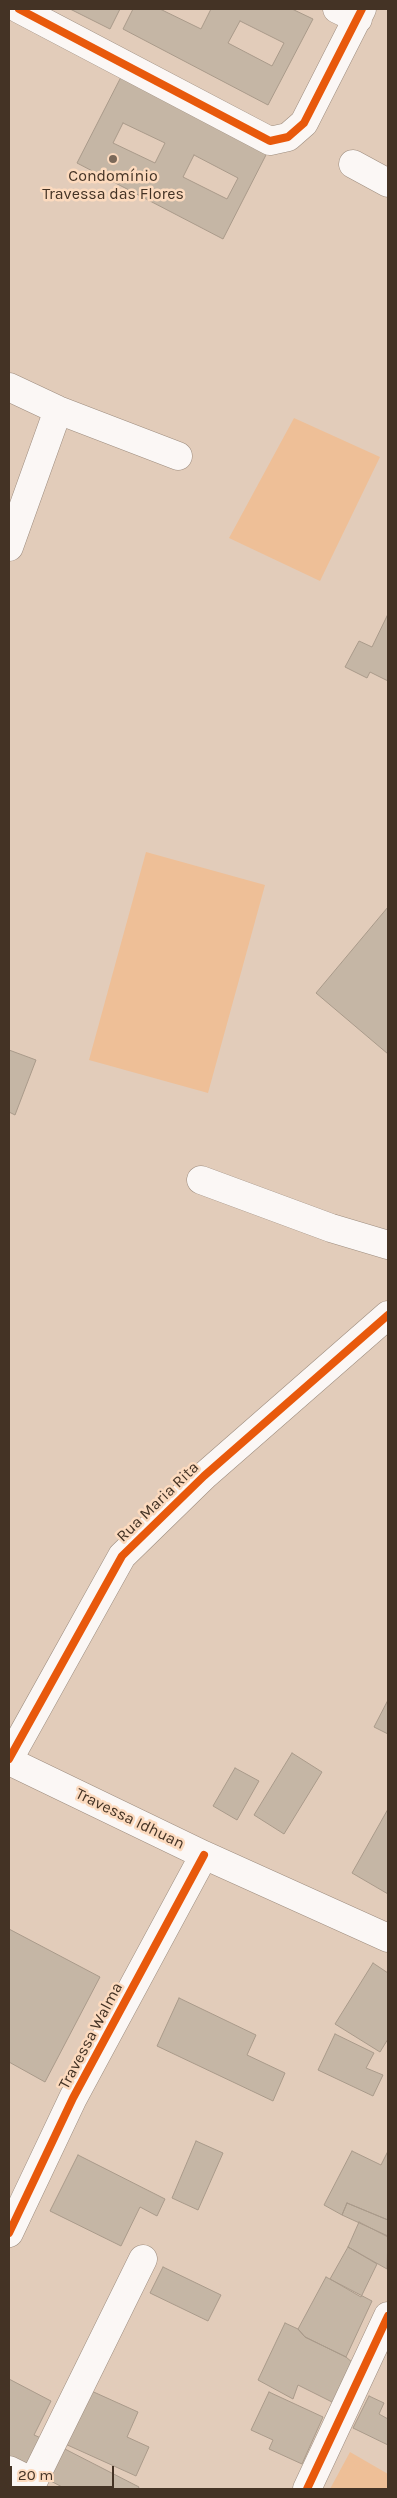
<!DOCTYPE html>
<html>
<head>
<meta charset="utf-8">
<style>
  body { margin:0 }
  #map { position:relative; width:397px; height:2498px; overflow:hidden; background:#e2ccba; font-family:Karla,sans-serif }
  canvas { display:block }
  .frame { position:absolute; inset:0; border:10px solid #443325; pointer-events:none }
  .scale { position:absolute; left:10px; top:2466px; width:104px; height:22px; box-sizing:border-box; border:2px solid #443325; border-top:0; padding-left:6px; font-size:15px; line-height:18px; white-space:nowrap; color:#443325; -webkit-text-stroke:4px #fcdabe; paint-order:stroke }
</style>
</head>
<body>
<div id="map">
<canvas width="397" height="2498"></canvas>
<div class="frame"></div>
<div class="scale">20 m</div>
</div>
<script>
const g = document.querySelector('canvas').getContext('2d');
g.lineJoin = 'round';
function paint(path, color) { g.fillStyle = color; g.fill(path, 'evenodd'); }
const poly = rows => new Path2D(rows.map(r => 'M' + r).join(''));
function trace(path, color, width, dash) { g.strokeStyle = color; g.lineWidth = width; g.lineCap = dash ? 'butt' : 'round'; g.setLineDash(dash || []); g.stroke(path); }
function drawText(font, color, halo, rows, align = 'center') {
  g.font = font + ' Karla,sans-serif'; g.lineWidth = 5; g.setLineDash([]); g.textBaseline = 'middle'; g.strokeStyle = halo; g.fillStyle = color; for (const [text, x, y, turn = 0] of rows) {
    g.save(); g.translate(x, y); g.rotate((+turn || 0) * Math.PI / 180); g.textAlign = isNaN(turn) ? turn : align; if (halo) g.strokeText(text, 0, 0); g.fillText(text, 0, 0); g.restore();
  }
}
paint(poly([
  [294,418,380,457,320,581,229,538],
  [146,852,265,885,208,1093,89,1060],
  [350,2452,388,2474,388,2489,330,2489]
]), '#eebf97');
const building = poly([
  [70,9,120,9,110,29,70,9],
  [133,9,160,9,201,29,211,9,292,9,313,19,268,105,123,29,133,9],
  [240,21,284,43,272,66,228,43,240,21],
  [121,77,267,153,223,239,77,163,121,77],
  [123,123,165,143,155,163,113,143,123,123],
  [194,155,238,178,227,199,183,177,194,155],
  [388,614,388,681,370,672,367,678,345,667,359,641,372,647,388,614],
  [388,907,388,1054,316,993,388,907],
  [9,1050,36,1060,15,1115,9,1112,9,1050],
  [388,1700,388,1734,374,1727,388,1700],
  [292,1753,322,1772,284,1834,254,1815,292,1753],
  [235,1768,259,1781,237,1820,213,1806,235,1768],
  [388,1809,388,1894,352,1873,388,1809],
  [9,1929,100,1977,45,2082,9,2062,9,1929],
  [373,1963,388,1973,388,2039,380,2052,335,2024,373,1963],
  [179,1998,256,2035,247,2055,285,2073,273,2101,157,2046,179,1998],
  [335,2034,374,2053,366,2068,383,2075,373,2096,318,2070,335,2034],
  [196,2141,223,2153,198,2210,172,2198,196,2141],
  [352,2151,381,2165,388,2151,388,2220,347,2203,342,2215,324,2205,352,2151],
  [78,2155,165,2199,157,2216,140,2207,121,2246,50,2211,78,2155],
  [347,2203,388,2220,388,2236,342,2215,347,2203],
  [359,2222,388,2237,387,2269,348,2247,359,2222],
  [348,2247,377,2264,361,2297,330,2279,348,2247],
  [163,2267,221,2295,208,2321,150,2293,163,2267],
  [326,2277,372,2301,346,2357,305,2337,298,2329,326,2277],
  [285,2323,298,2329,305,2337,346,2357,353,2363,334,2403,298,2385,293,2399,258,2380,285,2323],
  [9,2379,51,2401,34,2435,41,2438,26,2470,9,2461,9,2379],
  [87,2389,138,2412,127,2437,149,2447,136,2476,63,2443,87,2389],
  [269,2392,323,2417,302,2464,269,2449,273,2440,251,2430,269,2392],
  [369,2396,384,2403,379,2414,388,2419,388,2445,353,2428,369,2396],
  [61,2447,139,2487,138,2489,66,2489,45,2478,61,2447]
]);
paint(building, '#c5b6a5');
trace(building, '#a99a8a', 1);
const minor = poly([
  [19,9,270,141,288,137,304,123,362,9],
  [337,9,358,19],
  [353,164,388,183],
  [9,387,58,410,178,456],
  [9,547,58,410],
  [201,1180,331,1228,388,1245],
  [9,1759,122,1556,204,1476,388,1315],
  [9,1761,204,1855,388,1938],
  [9,2233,73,2098,204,1855],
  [9,2470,33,2482,143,2259],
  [307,2489,388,2316]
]);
trace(minor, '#9d8c7e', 29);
trace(minor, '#fbf7f5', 28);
trace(poly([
  [19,9,270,141,288,137,304,123,362,9],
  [9,1759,122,1556,204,1476,388,1315],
  [9,2233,73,2098,204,1855],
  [307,2489,388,2316]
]), '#e8590c', 8);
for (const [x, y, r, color] of [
  [113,159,5,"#7b6959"]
]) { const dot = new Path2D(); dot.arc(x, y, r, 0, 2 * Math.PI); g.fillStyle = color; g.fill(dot); trace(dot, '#fcdabe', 2); }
drawText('16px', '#443325', '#fcdabe', [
  ["Condomínio",113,176],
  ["Travessa das Flores",113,194]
]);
drawText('16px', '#443325', '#fcdabe', [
  ["Rua Maria Rita",158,1502,-44],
  ["Travessa Idhuan",130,1819,26],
  ["Travessa Walma",91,2036,-62]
]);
</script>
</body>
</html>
